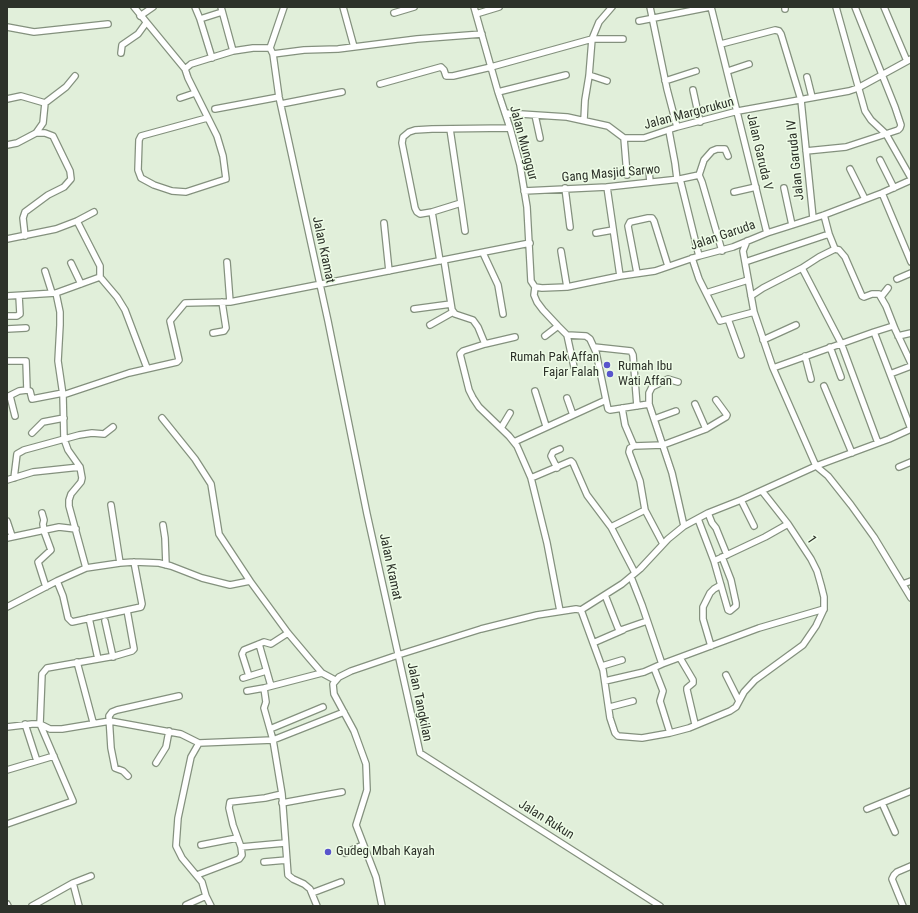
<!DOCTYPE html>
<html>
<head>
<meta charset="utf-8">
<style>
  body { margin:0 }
  #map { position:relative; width:918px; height:913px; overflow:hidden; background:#e1efda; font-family:"Roboto Condensed",sans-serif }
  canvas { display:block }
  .frame { position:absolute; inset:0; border:8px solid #2d322a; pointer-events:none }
</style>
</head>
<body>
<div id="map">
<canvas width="918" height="913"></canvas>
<div class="frame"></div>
</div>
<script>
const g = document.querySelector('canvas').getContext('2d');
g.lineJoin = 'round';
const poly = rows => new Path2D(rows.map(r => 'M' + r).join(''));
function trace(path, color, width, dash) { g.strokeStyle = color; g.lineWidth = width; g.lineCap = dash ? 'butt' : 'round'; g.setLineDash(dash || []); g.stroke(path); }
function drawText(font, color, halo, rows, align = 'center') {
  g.font = font + ' "Roboto Condensed",sans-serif'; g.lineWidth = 3; g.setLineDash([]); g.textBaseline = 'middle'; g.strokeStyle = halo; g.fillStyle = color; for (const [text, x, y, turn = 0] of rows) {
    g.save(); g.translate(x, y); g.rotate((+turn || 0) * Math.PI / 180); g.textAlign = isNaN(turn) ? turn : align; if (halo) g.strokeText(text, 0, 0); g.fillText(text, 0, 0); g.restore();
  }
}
const minor = poly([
  [134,7,185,69,188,78,217,136,223,156,226,179,186,192,172,191,154,185,141,178,138,170,139,140,141,136,207,118],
  [195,7,200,19],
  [221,7,233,51],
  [343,7,354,47],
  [474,7,498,92,510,128,520,165,527,207,531,281,535,287],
  [650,7,667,89,677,127],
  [711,7,767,233],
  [785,7,785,9],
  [836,7,865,111,871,120,886,134,911,178],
  [884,7,907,61],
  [394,13,414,7],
  [476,14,499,7],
  [140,16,153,7],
  [639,21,710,7],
  [7,27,34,32,108,24],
  [482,34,417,39,338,49,304,50,273,54,279,97,328,321,367,514,420,753,660,906],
  [721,44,775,30,779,31,781,34,801,100,813,218],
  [270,48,284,7],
  [121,53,122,45,138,34,146,23],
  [212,58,200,19,222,12],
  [185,69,191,64,233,51,253,48,270,48,273,54],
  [728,71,749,64],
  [589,75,607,81],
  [807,77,812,97],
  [665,81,696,71],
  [380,84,441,67,444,70,446,76,453,76,491,67,592,39,623,39],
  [693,90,700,122],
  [498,92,566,75],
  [180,98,195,93],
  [7,99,21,96,45,103,66,87,75,76],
  [281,104,342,92],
  [215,109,279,97],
  [505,113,567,117,608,126,624,138,644,138,677,127,738,111,849,91,858,88,911,59],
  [535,115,540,138],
  [584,120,585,100,589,76,592,39,599,22,612,7],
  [669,131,675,163,677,179],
  [624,138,627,175],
  [7,145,17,143,36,133,43,123,45,103],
  [806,151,846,147,898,130,900,128,901,125,895,107,855,7],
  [880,160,894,188],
  [850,169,865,199],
  [649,171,650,182],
  [699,175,702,182,722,251],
  [699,175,704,160,712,151,717,149,725,149,728,156],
  [680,179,699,256],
  [607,187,620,276],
  [565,188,570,227],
  [784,188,792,225],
  [524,191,607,187,680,179,699,175],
  [734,192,756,187],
  [882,193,911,262],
  [461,203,465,231],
  [432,212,461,203,450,129],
  [384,223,389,271],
  [596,233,613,230],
  [829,234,835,249,839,250,845,257,862,296,864,297,872,294,879,294,886,306,895,329,911,363],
  [25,236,23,218,25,212,48,195,64,187,71,179,70,171,53,136,45,133,36,133],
  [7,239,56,229,77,221,94,212],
  [747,241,743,251,754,312,773,368,816,466,828,476,851,505,874,537,911,598],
  [561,251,567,287],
  [483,253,498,285,503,314],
  [692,258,699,279,720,321,754,312],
  [444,260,452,310,455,314,473,320,478,327,485,344,515,337],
  [440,261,432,212,420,214,417,212,415,208,402,143,403,137,409,132,415,130,432,129,510,128],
  [227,262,230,302],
  [745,262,829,234,824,215],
  [71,263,81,284],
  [802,268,841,343,878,443],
  [45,271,52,293],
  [637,273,628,226,630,222,648,218,652,218,654,221,668,266],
  [100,277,117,297,125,310,147,368],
  [897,279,911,273],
  [535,287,542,288,567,287,620,276,655,271,699,256,733,247,767,233,824,215,882,193,911,180],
  [56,293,60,312,60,325,58,361,63,395,64,439,68,450,80,467,82,478,81,482,71,494,69,500,69,506,86,568],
  [706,293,748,280],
  [7,296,56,293,100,277,100,266,77,221],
  [751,296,763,288,802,268,819,257,835,249],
  [881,297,888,288],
  [414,309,451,304],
  [7,316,17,316,20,314,19,296],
  [728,319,741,355],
  [430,325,453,312],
  [7,329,26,328],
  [874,332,893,326],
  [213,333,224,331,226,328,222,302],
  [567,335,574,367],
  [545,336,558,326],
  [898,336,911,333],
  [763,340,796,325],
  [485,344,463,351,460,354,469,390,473,398,479,407,509,436,517,446,531,478,547,543,560,611],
  [594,347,631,351,633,355,637,406],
  [830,347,841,377],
  [805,356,811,379],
  [7,361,26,361,27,390,30,391,32,399,63,393],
  [773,368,874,332,911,429],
  [890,374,911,366],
  [824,386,852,453],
  [535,391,546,426],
  [63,395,129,373,177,362,179,360,170,321,185,303,230,302,530,243],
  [10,396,15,416],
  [7,397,19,391,27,390],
  [567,398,573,415],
  [606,400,608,409,610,410,649,404,672,473,684,526],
  [649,404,649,393,652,387,668,379,678,382],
  [695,404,706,429],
  [622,408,625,425,634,446],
  [162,418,195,459,211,484,219,534,250,581],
  [654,419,676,411],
  [501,428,510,413],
  [32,433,43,422,64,418],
  [514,442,606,400,596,352,590,339,586,336,567,335,558,326,543,310,537,302,534,295,535,287],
  [899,467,911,462],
  [557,468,551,456,553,452,560,449],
  [14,478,17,454,24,450,79,435,92,433,104,434,113,427],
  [531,478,571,461,573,463,587,495,611,527,635,573],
  [7,480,33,472,80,467],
  [741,500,754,526],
  [111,505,120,563],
  [645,510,663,544],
  [42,513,44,520,43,524,44,531,51,550,38,562,46,587],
  [708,513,712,523,716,528,727,555],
  [698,519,714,561,728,610,730,611,736,606,736,603,731,580,722,557],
  [7,521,12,536],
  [163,525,165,538,166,565],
  [611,527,645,510,640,481,629,452,630,448,634,446,663,445,706,429,726,417,727,415,716,400],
  [7,538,59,527,76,529],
  [714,561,765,537,788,524],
  [631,577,642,605,662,664,759,628,824,609],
  [57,581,63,596,68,618,72,622,141,607,142,604,134,562],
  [903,584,911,581],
  [605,595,618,628,621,630,647,621],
  [7,607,57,581,86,568,120,563,134,562,159,563,171,566,202,578,230,585,250,581,288,633,309,658,322,673,335,680],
  [581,610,603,670,610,718,615,733,618,736,642,738,670,733,689,728,730,711,736,707,744,692,755,680,803,645,816,626,824,609,824,597,821,585,817,571,811,559,788,524,762,491],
  [89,618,98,659],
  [105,621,113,657],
  [593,643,623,630],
  [259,644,271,686],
  [711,646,703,619,703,607,710,593,714,589,721,585],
  [680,658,693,680,693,683,687,688,687,690,695,724],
  [77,662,93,722],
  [602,666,622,660],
  [654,668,663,691,660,701,670,733],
  [726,675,739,701],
  [249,676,242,654,244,650,264,642,271,644,288,633],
  [243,678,266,671],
  [605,681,644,672,662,664],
  [264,688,266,702,264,708,273,740,282,794,288,875,293,879,304,884,310,889,317,906],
  [247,691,264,688,322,673],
  [610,707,633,701],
  [25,724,37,761],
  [7,727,32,724,40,724,50,729,62,729,110,721,181,734,199,743,273,740,344,712],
  [270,729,323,707],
  [199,743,191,757,178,818,176,846,182,858,202,882,206,896],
  [156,763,166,747,169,731],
  [7,770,54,756],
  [128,776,123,771,115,768,111,748,109,716,112,712,117,710,179,696],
  [282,794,265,798,230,802,229,808,233,825,241,847,285,843],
  [282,803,342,792],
  [882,803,895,832],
  [867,809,911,791],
  [7,824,73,801,40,724,42,674,47,668,115,656,132,651,134,649,127,610],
  [201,845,237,838],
  [345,853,363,845],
  [264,862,287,860],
  [197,875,239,859,242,855,241,847],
  [73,883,79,906],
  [312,893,341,882],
  [7,904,8,906],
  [186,905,206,896,211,906],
  [32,906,73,883,91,876],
  [382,906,376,877,356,825,367,790,366,764,354,731,334,694,333,684,339,677,351,671,398,655,481,629,537,615,576,609,581,610,622,584,640,569,668,539,684,526,708,513,741,500,816,466,889,439,911,429],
  [903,906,892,879,894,875,897,872,911,866]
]);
trace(minor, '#84917e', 8);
trace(minor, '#fff', 5.5);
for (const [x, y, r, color] of [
  [607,365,4,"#5955cc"],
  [610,374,4,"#5955cc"],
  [328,852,4,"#5955cc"]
]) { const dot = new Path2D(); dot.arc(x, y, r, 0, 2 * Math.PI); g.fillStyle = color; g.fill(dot); trace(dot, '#eefce7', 1.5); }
drawText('13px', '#2d322a', '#eefce7', [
  ["Jalan Margorukun",689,114,-15],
  ["Jalan Munggur",523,143,75],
  ["Jalan Garuda V",759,152,77],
  ["Jalan Garuda IV",796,160,-96],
  ["Gang Masjid Sarwo",611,174,-5],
  ["Jalan Garuda",723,236,-19],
  ["Jalan Kramat",323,250,78],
  ["1",811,540,56],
  ["Jalan Kramat",390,567,78],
  ["Jalan Tangkilan",419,702,78],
  ["Jalan Rukun",546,820,32]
]);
drawText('13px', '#2d322a', '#eefce7', [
  ["Rumah Pak Affan",599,358,"right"],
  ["Fajar Falah",599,373,"right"],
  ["Rumah Ibu",618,367],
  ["Wati Affan",618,382],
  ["Gudeg Mbah Kayah",336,852]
], 'left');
</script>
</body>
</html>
